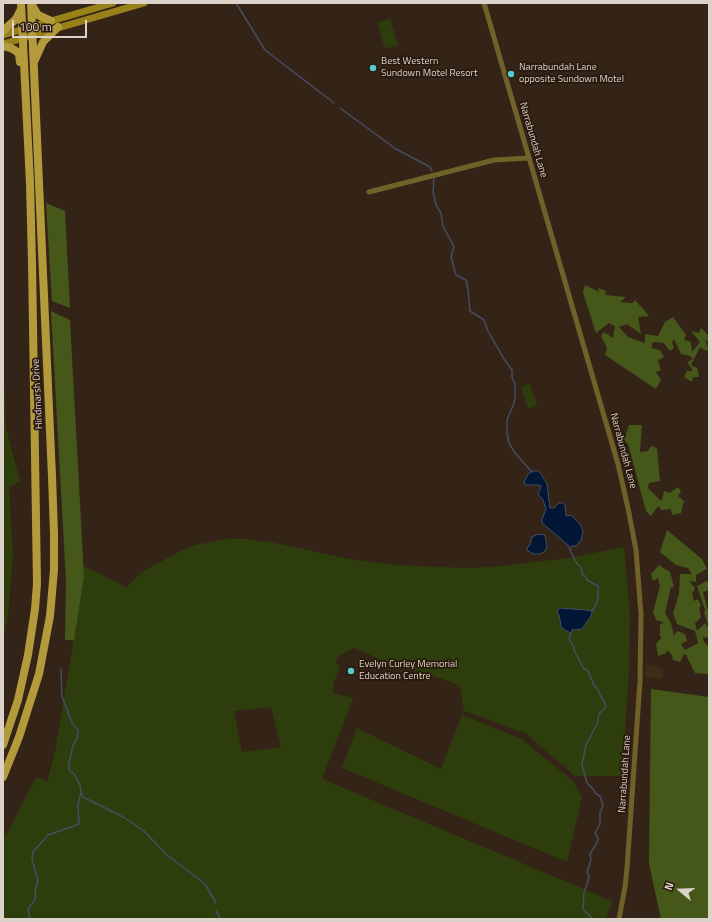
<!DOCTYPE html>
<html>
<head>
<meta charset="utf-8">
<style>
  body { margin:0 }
  #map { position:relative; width:712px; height:922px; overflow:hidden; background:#342417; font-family:"Titillium Web",sans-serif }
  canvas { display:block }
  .frame { position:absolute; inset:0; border:4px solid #ddd2ca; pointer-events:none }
  .north { position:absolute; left:660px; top:870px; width:40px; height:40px; -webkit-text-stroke:3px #291a0d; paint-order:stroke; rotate:289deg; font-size:11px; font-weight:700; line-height:16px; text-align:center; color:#ddd2ca }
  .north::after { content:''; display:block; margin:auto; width:14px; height:18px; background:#ddd2ca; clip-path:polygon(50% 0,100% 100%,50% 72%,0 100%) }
  .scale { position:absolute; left:12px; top:20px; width:75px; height:18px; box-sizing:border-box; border:2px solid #ddd2ca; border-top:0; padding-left:5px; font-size:12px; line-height:14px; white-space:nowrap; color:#ddd2ca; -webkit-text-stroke:3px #291a0d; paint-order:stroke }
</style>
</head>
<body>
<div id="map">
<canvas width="712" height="922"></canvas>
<div class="frame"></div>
<div class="north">N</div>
<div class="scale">100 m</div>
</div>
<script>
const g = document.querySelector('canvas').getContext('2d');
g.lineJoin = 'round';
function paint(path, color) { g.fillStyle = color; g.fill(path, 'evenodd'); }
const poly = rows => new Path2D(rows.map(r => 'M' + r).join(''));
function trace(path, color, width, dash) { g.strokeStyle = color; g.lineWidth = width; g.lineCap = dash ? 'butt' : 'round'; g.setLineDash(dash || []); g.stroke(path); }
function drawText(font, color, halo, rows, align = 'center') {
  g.font = font + ' "Titillium Web",sans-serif'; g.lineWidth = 3.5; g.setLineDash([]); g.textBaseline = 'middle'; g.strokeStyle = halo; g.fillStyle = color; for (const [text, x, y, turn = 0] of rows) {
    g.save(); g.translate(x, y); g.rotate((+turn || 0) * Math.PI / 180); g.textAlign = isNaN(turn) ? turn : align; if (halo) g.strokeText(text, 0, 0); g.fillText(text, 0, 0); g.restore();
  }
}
paint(poly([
  [646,665,663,668,662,679,645,677]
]), '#402b19');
paint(poly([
  [390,19,398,45,385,49,378,23],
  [3,357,6,428,20,481,9,487,13,557,8,613,3,641],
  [530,384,537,405,528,408,521,387],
  [228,539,245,539,270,542,349,559,394,565,463,568,492,567,569,558,624,547,630,615,629,669,622,776,575,776,525,733,464,711,460,686,443,679,386,662,354,648,340,655,336,661,336,664,340,666,333,685,333,693,353,698,322,779,612,901,606,919,3,919,3,839,10,828,36,777,47,782,56,747,68,675,84,577,84,566,126,587,144,571,176,553,195,545],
  [271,707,281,747,242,752,234,711],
  [462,715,522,739,574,782,582,797,567,862,342,768,357,728,441,769]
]), '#2e3d0c');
paint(poly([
  [46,203,65,211,70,308,52,301],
  [585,285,599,292,598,288,606,291,605,295,626,297,620,302,633,303,635,300,649,316,638,317,641,334,627,324,619,327,628,337,645,343,645,334,658,336,665,322,673,317,686,335,684,340,691,342,692,352,700,342,691,331,699,333,701,328,709,336,709,342,705,340,709,351,704,350,700,347,691,365,697,368,699,377,693,377,692,382,684,377,687,371,692,371,692,369,687,362,693,359,690,356,681,354,674,339,672,342,674,348,670,351,664,343,653,342,651,348,660,350,664,357,658,360,661,370,656,372,661,380,656,389,605,355,607,348,601,336,604,332,613,338,615,326,609,323,596,333,583,293],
  [51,311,70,320,84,577,74,640,65,640,66,581],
  [629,425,642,425,640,452,648,451,651,446,657,448,660,481,649,483,648,488,660,500,662,500,664,491,670,493,678,487,681,491,678,496,684,501,681,513,672,515,671,509,662,510,658,506,651,516,646,511,628,444,624,440],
  [667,530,702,559,707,569,696,575,696,582,691,581,690,582,695,588,692,594,694,601,698,599,701,606,699,608,701,617,695,623,697,631,705,623,709,629,709,638,703,637,704,642,708,646,709,674,695,673,686,655,684,654,680,662,673,660,672,655,667,650,666,653,658,656,656,644,662,637,660,636,660,625,664,622,656,620,653,612,660,586,658,578,653,581,651,574,659,565,670,572,674,587,671,587,665,613,671,623,674,636,677,631,685,634,687,641,681,644,685,650,698,643,695,631,677,624,673,613,679,594,680,574,692,574,688,568,676,565,660,552],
  [707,581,709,583,709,590,703,592,709,615,709,626,704,613,705,610,697,586],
  [651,689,709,697,709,919,661,919,649,864]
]), '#45581a');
const water = poly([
  [533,471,538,471,541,474,547,484,550,508,554,508,559,503,563,503,565,505,566,516,571,515,580,524,583,531,581,540,576,546,571,546,570,550,568,545,542,523,542,519,546,509,543,500,538,494,541,487,540,485,525,485,524,482,526,478,529,473,533,471],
  [538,534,545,535,547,547,544,552,540,554,534,554,528,551,527,548,530,545,532,537,538,534],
  [559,608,586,610,592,611,591,616,582,629,572,630,571,633,563,629,561,626,559,615,557,613,559,608]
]);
paint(water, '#021636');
trace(water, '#444e62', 1);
trace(poly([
  [236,3,265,50,334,103],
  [340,108,396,149,430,167,432,171],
  [434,178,433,192,436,205,441,213,443,226,454,247,451,257,456,275,466,280,468,289,470,311,484,320,488,331,504,359,512,370,512,377,515,384,515,397,514,403,507,420,507,433,509,443,515,453,532,472],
  [570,550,577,564,581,567,582,574,585,576,587,580,598,586,598,597,596,605,592,611],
  [571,633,569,638,574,647,574,650,583,668,588,671,594,685,598,690,600,695,606,705,605,708,599,714,598,719,598,722,586,745,582,765,587,783,593,789,595,793,600,796,603,806,600,812,600,824,595,833,598,838,597,843,590,854,591,860,587,872,589,877,587,885,584,892,583,909,591,917,591,919],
  [82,793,83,797,123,817,144,831,166,854,205,884,216,903],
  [216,911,221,919],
  [30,919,28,909,36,898,35,890,38,881,32,859,33,852,48,835,79,824,78,805,81,793,80,785,74,774,69,770,69,763,73,745,77,739,78,730,72,723,62,696,61,669]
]), '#444e62', 1.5);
trace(poly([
  [484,3,618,464,629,513,636,550,641,614,640,681,627,868,625,887,619,919],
  [369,192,494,160,529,158]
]), '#706129', 5);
trace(poly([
  [3,35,113,3],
  [3,44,144,3]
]), '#998119', 7);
trace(poly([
  [32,5,38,15,51,21],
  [3,31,16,19,20,11],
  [3,46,11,48,16,51,19,54,20,62],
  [35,60,43,42,58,27],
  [3,745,18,700,28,655,35,609,37,584,32,262,30,183,21,3],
  [3,777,19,737,39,674,50,616,54,570,54,534,52,476,31,3]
]), '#b39b3b', 8);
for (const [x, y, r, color] of [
  [373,68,4,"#52ccd0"],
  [511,74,4,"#52ccd0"],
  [351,671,4,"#52ccd0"]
]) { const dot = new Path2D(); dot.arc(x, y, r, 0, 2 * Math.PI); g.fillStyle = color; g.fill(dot); trace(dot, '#291a0d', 1.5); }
drawText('10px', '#ddd2ca', '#291a0d', [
  ["Best Western",381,62],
  ["Sundown Motel Resort",381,74],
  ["Narrabundah Lane",519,68],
  ["opposite Sundown Motel",519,80],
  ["Evelyn Curley Memorial",359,665],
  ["Education Centre",359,677]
], 'left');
drawText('10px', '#ddd2ca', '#291a0d', [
  ["Narrabundah Lane",533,140,74],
  ["Hindmarsh Drive",38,394,-93],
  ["Narrabundah Lane",623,451,75],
  ["Narrabundah Lane",625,774,-86]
]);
</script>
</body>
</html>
